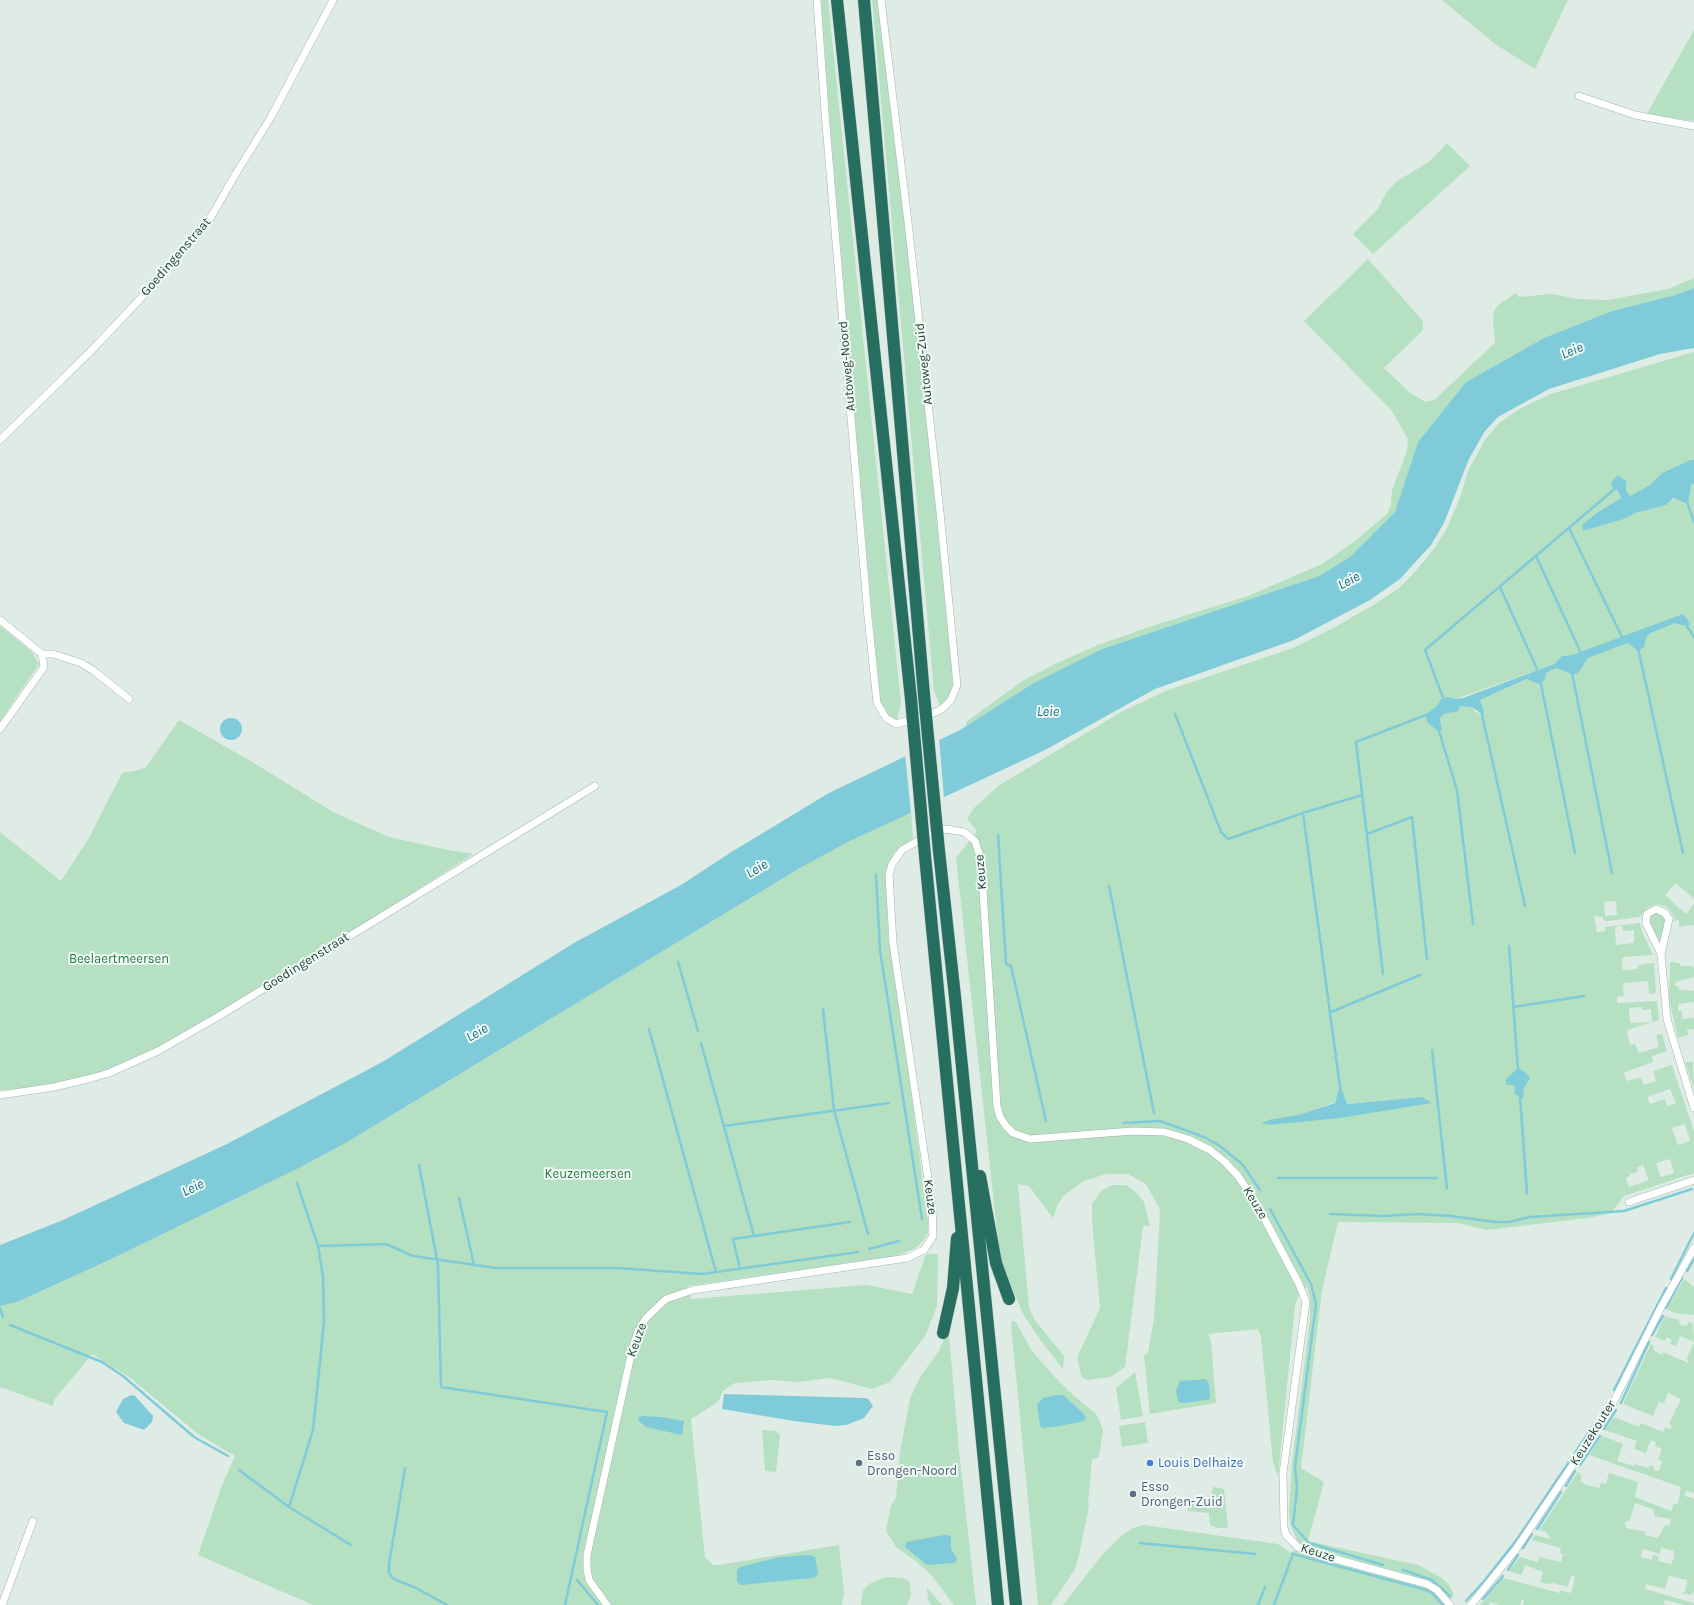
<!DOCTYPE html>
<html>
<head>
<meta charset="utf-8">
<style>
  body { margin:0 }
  canvas { display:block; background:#dfece6 }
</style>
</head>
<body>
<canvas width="1694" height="1605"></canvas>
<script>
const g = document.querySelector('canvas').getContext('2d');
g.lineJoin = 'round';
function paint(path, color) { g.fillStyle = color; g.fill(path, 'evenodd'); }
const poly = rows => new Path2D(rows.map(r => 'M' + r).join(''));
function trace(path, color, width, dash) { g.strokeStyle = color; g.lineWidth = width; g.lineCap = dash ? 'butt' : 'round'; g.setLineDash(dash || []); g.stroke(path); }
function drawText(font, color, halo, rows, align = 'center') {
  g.font = font + ' Karla,sans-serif'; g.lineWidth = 4; g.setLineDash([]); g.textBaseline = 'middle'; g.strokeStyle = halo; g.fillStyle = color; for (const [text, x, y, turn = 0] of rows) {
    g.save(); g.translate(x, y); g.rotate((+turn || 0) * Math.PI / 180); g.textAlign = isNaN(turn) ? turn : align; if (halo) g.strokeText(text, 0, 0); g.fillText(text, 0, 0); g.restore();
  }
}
paint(poly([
  [821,0,828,0,901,703,897,720,888,716,881,703,872,616,830,125],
  [872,0,877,0,905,222,936,512,953,685,948,698,940,706,934,691],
  [1442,0,1568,0,1535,69,1495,44],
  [1694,30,1694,121,1647,114,1658,94],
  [1447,143,1470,166,1373,254,1353,234,1378,209,1386,193,1396,182,1430,161],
  [1368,259,1423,321,1423,330,1384,368,1410,393,1426,402,1434,400,1495,343,1493,320,1494,311,1498,305,1516,293,1519,297,1552,294,1578,299,1607,300,1668,289,1694,278,1694,288,1675,295,1612,311,1544,338,1466,382,1418,442,1395,512,1350,557,1319,576,1102,649,1032,684,966,726,966,722,1024,680,1057,663,1098,645,1155,625,1248,596,1322,564,1355,541,1387,514,1391,505,1392,490,1407,451,1408,439,1391,410,1304,321],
  [1694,352,1694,460,1662,473,1650,485,1630,496,1626,490,1625,481,1618,491,1621,498,1598,512,1583,531,1624,519,1634,513,1666,505,1694,484,1694,899,1676,883,1665,895,1686,914,1694,904,1694,925,1679,927,1679,920,1675,921,1673,915,1667,907,1656,904,1647,908,1640,917,1607,921,1603,920,1603,917,1594,916,1597,932,1605,931,1605,927,1640,923,1642,932,1653,955,1624,957,1622,959,1623,970,1638,969,1638,965,1654,963,1656,993,1649,994,1648,981,1623,983,1624,996,1617,997,1617,1003,1657,1001,1659,1020,1627,1030,1628,1037,1630,1045,1635,1044,1639,1053,1659,1047,1656,1035,1662,1034,1667,1051,1652,1056,1653,1062,1623,1073,1627,1081,1641,1077,1644,1085,1656,1081,1653,1071,1672,1065,1694,1131,1694,1173,1624,1196,1611,1213,1588,1218,1487,1230,1457,1223,1338,1222,1322,1290,1301,1468,1324,1482,1308,1541,1418,1565,1442,1578,1449,1585,1454,1595,1446,1605,1063,1605,1102,1555,1121,1536,1133,1528,1144,1525,1278,1544,1290,1552,1295,1551,1297,1540,1290,1524,1289,1511,1292,1463,1310,1320,1310,1298,1307,1287,1299,1295,1295,1305,1278,1477,1273,1462,1261,1337,1258,1329,1208,1334,1211,1341,1216,1403,1150,1414,1144,1355,1148,1353,1154,1319,1160,1210,1146,1184,1128,1174,1106,1174,1084,1181,1064,1195,1057,1206,1053,1218,1029,1186,1018,1184,1029,1308,1034,1319,1064,1356,1063,1369,1041,1341,1023,1314,1000,1258,956,858,977,831,967,819,974,808,998,786,1123,711,1168,690,1293,648,1335,627,1375,604,1399,588,1413,574,1434,549,1446,530,1460,498,1468,471,1485,440,1498,424,1521,408,1551,394],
  [1687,619,1681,625,1675,623,1651,633,1647,636,1644,647,1634,646,1628,643,1588,658,1579,672,1569,674,1556,668,1546,673,1545,676,1533,680,1528,679,1480,700,1484,711,1482,717,1471,707,1460,706,1451,713,1444,714,1440,718,1442,730,1430,711,1456,699,1554,664,1562,656,1572,655],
  [1616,901,1617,915,1605,916,1604,902],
  [1622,926,1623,931,1634,930,1634,943,1616,945,1615,927],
  [1642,1007,1642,1010,1651,1009,1652,1022,1630,1023,1629,1008],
  [1340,1085,1346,1104,1422,1097,1298,1115,1335,1102],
  [1670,1089,1676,1103,1667,1106,1665,1099,1650,1104,1647,1097],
  [1685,1124,1690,1141,1678,1145,1672,1128],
  [1670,1159,1674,1173,1661,1177,1656,1163],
  [1643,1165,1649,1180,1629,1187,1626,1178,1630,1176,1629,1172,1631,1174,1638,1172,1637,1167],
  [0,626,32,652,39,664,0,721],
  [179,720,254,763,333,812,389,837,443,849,473,854,348,934,184,1034,147,1055,89,1077,24,1089,0,1090,0,832,61,881,89,838,122,773,139,770,146,767],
  [911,811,913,838,894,852,886,873,888,936,904,1037,928,1221,928,1233,923,1241,914,1249,895,1256,688,1286,691,1299,867,1285,912,1294,926,1254,938,1254,937,1306,925,1336,890,1382,872,1389,830,1378,798,1382,771,1380,735,1383,723,1391,718,1402,691,1419,705,1557,713,1565,719,1565,839,1545,844,1593,842,1605,313,1605,198,1555,222,1485,235,1456,198,1434,129,1377,92,1354,54,1400,53,1406,0,1387,0,1306,17,1302,105,1262,299,1168,349,1141,800,868,848,842],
  [1656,913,1663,914,1667,920,1661,941,1658,943,1649,925,1650,917],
  [1675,961,1675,963,1680,963,1680,966,1692,966,1694,968,1694,977,1675,982,1675,986,1678,986,1679,990,1694,991,1694,1002,1678,1004,1678,1011,1682,1011,1682,1019,1694,1018,1694,1029,1687,1030,1688,1035,1678,1038,1669,999,1670,963],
  [1685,1062,1693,1062,1694,1089,1692,1082],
  [1112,1185,1126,1185,1136,1192,1144,1202,1150,1226,1143,1226,1125,1367,1110,1377,1088,1380,1083,1378,1081,1374,1077,1358,1100,1308,1092,1221,1092,1204,1101,1191],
  [1684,1279,1694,1287,1694,1315,1674,1313,1667,1309],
  [1665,1316,1679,1320,1680,1325,1687,1326,1688,1322,1693,1323,1694,1342,1680,1336,1676,1346,1670,1344,1672,1340,1667,1337,1665,1341,1655,1337],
  [1012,1321,1015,1321,1032,1351,1053,1375,1073,1395,1095,1413,1099,1419,1103,1430,1099,1457,1092,1460,1088,1503,1089,1506,1079,1555,1075,1569,1051,1605,1038,1605,1011,1324],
  [946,1334,949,1335,959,1450,976,1605,954,1605,932,1576,916,1561,896,1547,886,1531,891,1505,896,1498,900,1452,910,1399,920,1377,939,1351],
  [1694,1343,1694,1493,1686,1491,1685,1496,1694,1499,1694,1592,1691,1595,1681,1593,1685,1592,1687,1580,1669,1576,1665,1589,1646,1584,1645,1589,1694,1603,1694,1605,1685,1605,1665,1600,1664,1605,1523,1605,1524,1600,1522,1599,1520,1605,1499,1605,1490,1602,1489,1605,1480,1605,1503,1578,1560,1593,1560,1590,1571,1593,1575,1577,1571,1576,1568,1587,1553,1583,1547,1584,1540,1582,1543,1572,1525,1565,1522,1575,1509,1571,1520,1557,1538,1562,1539,1557,1561,1562,1563,1554,1560,1553,1561,1548,1532,1540,1535,1535,1551,1539,1546,1532,1539,1530,1578,1472,1582,1476,1580,1482,1587,1485,1599,1488,1601,1483,1606,1484,1609,1473,1638,1482,1635,1497,1671,1511,1674,1504,1678,1504,1681,1487,1589,1455,1602,1436,1623,1444,1617,1461,1634,1466,1635,1464,1649,1468,1650,1465,1654,1467,1654,1470,1659,1471,1662,1461,1658,1460,1662,1449,1655,1446,1656,1442,1651,1440,1646,1453,1634,1449,1637,1441,1605,1430,1614,1417,1639,1427,1641,1423,1663,1432,1665,1427,1671,1429,1672,1427,1669,1424,1676,1409,1672,1407,1677,1408,1681,1399,1668,1393,1664,1403,1659,1402,1653,1416,1623,1404,1651,1344,1654,1346,1653,1350,1662,1355,1663,1352,1688,1363,1689,1361,1686,1360],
  [1635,1503,1654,1510,1654,1516,1671,1519,1669,1526,1665,1525,1658,1538,1645,1535,1646,1532,1626,1528,1625,1522,1630,1520],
  [1661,1548,1674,1551,1674,1558,1671,1564,1658,1561,1659,1556,1653,1555,1652,1560,1641,1557,1643,1549,1660,1554],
  [1135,1372,1143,1416,1121,1420,1116,1388],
  [1145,1422,1148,1443,1122,1447,1119,1426],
  [762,1430,776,1431,780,1435,776,1472,765,1471],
  [1213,1487,1224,1489,1228,1528,1217,1528,1210,1525,1209,1513,1188,1511,1187,1501,1210,1505],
  [891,1577,904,1578,910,1582,911,1596,907,1605,861,1605,863,1590,869,1584,883,1578],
  [927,1588,929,1590,942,1605,931,1605,928,1600]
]), '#b5e0c1');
paint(poly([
  [1694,288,1694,348,1660,354,1549,389,1498,417,1485,431,1469,459,1444,523,1431,545,1400,579,1370,600,1294,640,1155,689,1045,750,848,842,800,868,349,1141,299,1168,105,1262,17,1302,0,1306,0,1245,63,1220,227,1144,384,1061,574,943,681,885,733,851,829,793,960,730,1032,684,1102,649,1319,576,1350,557,1395,512,1418,442,1466,382,1544,338,1612,311,1675,295],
  [1691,460,1694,460,1694,484,1691,485,1688,504,1674,498,1666,505,1635,513,1624,519,1583,531,1582,525,1598,512,1621,498,1618,491,1611,486,1613,480,1618,475,1626,481,1626,490,1630,496,1650,485,1662,473],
  [1683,614,1687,619,1690,625,1681,625,1675,623,1651,633,1647,636,1644,647,1638,651,1628,643,1588,658,1579,672,1573,675,1556,668,1546,673,1545,680,1539,684,1527,679,1480,700,1484,711,1483,717,1478,711,1471,707,1460,706,1458,711,1444,714,1440,718,1442,730,1438,731,1428,723,1426,718,1430,711,1437,706,1441,699,1447,697,1456,699,1463,698,1554,664,1562,656,1572,655],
  '220 729a11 11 0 1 1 22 0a11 11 0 1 1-22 0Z',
  [1518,1068,1525,1072,1530,1078,1524,1088,1523,1099,1515,1094,1514,1085,1507,1085,1505,1080],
  [1340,1084,1347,1104,1422,1097,1432,1103,1340,1118,1269,1125,1268,1120,1298,1115,1335,1103],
  [1206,1379,1209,1384,1210,1399,1185,1403,1181,1403,1178,1401,1176,1391,1180,1381],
  [724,1394,865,1398,868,1399,873,1406,864,1418,846,1425,836,1426,794,1421,722,1409],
  [131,1395,135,1396,153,1416,152,1422,144,1430,124,1423,116,1412,123,1399],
  [1056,1395,1063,1395,1083,1413,1086,1417,1084,1421,1060,1426,1043,1428,1040,1426,1037,1405,1039,1402,1043,1398],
  [642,1416,661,1417,684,1421,682,1435,646,1427,639,1421,638,1417],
  [944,1535,949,1535,951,1537,951,1549,957,1559,955,1563,927,1565,905,1547,906,1542],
  [810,1555,815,1557,818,1572,817,1576,812,1578,741,1585,737,1582,737,1570,740,1567,780,1557]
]), '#80cbd9');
paint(poly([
  [939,738,944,798,911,813,905,754]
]), '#dfece6');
trace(poly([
  [1687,502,1694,522],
  [1569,528,1623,639],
  [1536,556,1581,653],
  [1500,587,1538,671],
  [1685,623,1694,637],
  [1638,648,1683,853],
  [1572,673,1612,873],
  [1540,679,1575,853],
  [1444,700,1425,650,1617,487],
  [1175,714,1221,832,1228,839,1303,813],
  [1482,715,1525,906],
  [1438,728,1457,790,1473,924],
  [1367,834,1412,817,1427,959],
  [998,835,1006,964,1011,966,1046,1121],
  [876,875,880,950,922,1219],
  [1109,886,1154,1113],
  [1509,946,1518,1070],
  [678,962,698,1031],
  [1383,974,1356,742,1431,713],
  [1513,1007,1584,996],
  [823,1009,834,1110,868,1234],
  [1331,1012,1420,975],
  [649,1029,716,1272],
  [701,1043,754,1236],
  [1432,1050,1447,1189],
  [1340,1087,1303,813,1362,795],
  [1520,1095,1527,1194],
  [1123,1123,1160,1121,1204,1137,1220,1146,1242,1164,1260,1190],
  [1264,1123,1271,1122],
  [724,1126,889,1103],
  [419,1165,438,1265,441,1387,607,1412,565,1605],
  [1278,1178,1437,1178],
  [297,1183,318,1246,386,1244,413,1256,496,1268,618,1268,702,1274,858,1252],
  [459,1198,474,1265],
  [1270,1209,1311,1284,1316,1304,1295,1467,1297,1488,1293,1525,1309,1543,1383,1565],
  [1330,1214,1383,1216,1419,1214,1450,1216,1496,1222,1509,1222,1530,1217,1624,1211,1692,1189],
  [318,1246,323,1276,324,1322,313,1430,289,1507,351,1545],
  [869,1249,899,1241],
  [740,1269,733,1239,850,1222],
  [1687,1271,1694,1259],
  [1671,1279,1694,1233],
  [0,1308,3,1317],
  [1666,1308,1682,1278],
  [10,1325,102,1362,123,1376,194,1437,228,1456],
  [1652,1335,1663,1316],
  [1614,1390,1666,1288],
  [1621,1403,1649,1342],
  [1604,1429,1616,1410],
  [1580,1465,1600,1436],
  [405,1468,389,1564,389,1573,394,1579,416,1588,447,1605],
  [239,1470,289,1507],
  [1566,1486,1575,1471],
  [1537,1529,1561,1492],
  [1140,1543,1255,1554],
  [1523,1548,1532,1534],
  [1403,1570,1432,1580,1450,1596],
  [1508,1570,1518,1555],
  [577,1580,598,1605],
  [1483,1599,1503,1576],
  [1466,1601,1485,1580,1518,1538,1593,1426],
  [1258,1605,1265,1587],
  [1274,1605,1293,1554,1419,1588,1431,1592,1443,1605]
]), '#80cbd9', 2.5);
const street = poly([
  [817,0,826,125,868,617,877,703,886,718,896,724,929,715,942,709,951,700,957,685,940,512,908,222,881,0],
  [1579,96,1635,115,1694,126],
  [0,440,90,352,142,297,211,217,235,175,271,117,333,0],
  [0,620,42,654,44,667,0,729],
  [42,654,53,654,81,663,94,671,129,699],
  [1661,954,1646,923,1647,914,1656,909,1665,913,1669,919,1661,954,1667,1019,1694,1108],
  [0,1095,54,1087,88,1079,109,1073,158,1051,219,1016,595,786],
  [1629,1202,1694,1180],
  [2,1605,33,1521],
  [607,1605,589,1580,587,1569,587,1555,633,1346,638,1331,646,1318,666,1299,693,1290,907,1258,924,1250,933,1236,932,1206,893,943,889,875,892,864,902,850,930,834,946,829,964,832,975,841,981,860,997,1106,1000,1117,1006,1126,1013,1133,1030,1139,1133,1131,1164,1132,1188,1139,1210,1150,1225,1162,1238,1176,1255,1201,1299,1284,1306,1302,1283,1473,1284,1527,1286,1535,1298,1547,1306,1551,1427,1584,1437,1590,1450,1605],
  [1471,1605,1516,1549,1597,1429,1614,1401,1660,1309,1694,1248]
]);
const highway = poly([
  [837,0,911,699],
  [864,0,924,695],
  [939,851,955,997,1016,1605],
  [925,856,998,1605],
  [980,1176,996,1263,1009,1299],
  [943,1333,953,1288,957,1238]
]);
trace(street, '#a1b5ae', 8);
trace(highway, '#c0c9c7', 13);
trace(street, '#fff', 7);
trace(highway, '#266e5f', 12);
const highwayBridge = poly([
  [924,695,939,851],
  [911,699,925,856]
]);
trace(highwayBridge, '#c0c9c7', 13, []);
trace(highwayBridge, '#266e5f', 12);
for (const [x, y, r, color] of [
  [859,1463,4,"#5c6f8a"],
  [1150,1463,4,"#3f7fe0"],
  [1133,1494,4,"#5c6f8a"]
]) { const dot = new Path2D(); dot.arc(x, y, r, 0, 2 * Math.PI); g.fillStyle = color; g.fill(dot); trace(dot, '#f0f9f4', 1.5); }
drawText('13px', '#1e3f36', '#f0f9f4', [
  ["Goedingenstraat",176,257,-49],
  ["Autoweg-Zuid",924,364,-96],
  ["Autoweg-Noord",847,366,-95],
  ["Keuze",981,872,-95],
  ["Goedingenstraat",306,962,-32],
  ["Keuze",930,1197,82],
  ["Keuze",1255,1203,59],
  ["Keuze",637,1340,-70],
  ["Keuzekouter",1593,1433,-58],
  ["Keuze",1318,1553,18]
]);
drawText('13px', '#237a45', '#f0f9f4', [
  ["Beelaertmeersen",119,959],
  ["Keuzemeersen",588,1174]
]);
drawText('13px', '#4e5e75', '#f0f9f4', [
  ["Esso",867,1456],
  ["Drongen-Noord",867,1471],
  ["Esso",1141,1487],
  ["Drongen-Zuid",1141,1502]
], 'left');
drawText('13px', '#366cbe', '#f0f9f4', [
  ["Louis Delhaize",1158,1463]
], 'left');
drawText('italic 14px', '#116f81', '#f0f9f4', [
  ["Leie",1572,351,-23],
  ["Leie",1349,581,-27],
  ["Leie",1048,712],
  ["Leie",757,869,-31],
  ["Leie",477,1033,-30],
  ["Leie",193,1188,-26]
]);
</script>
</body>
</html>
